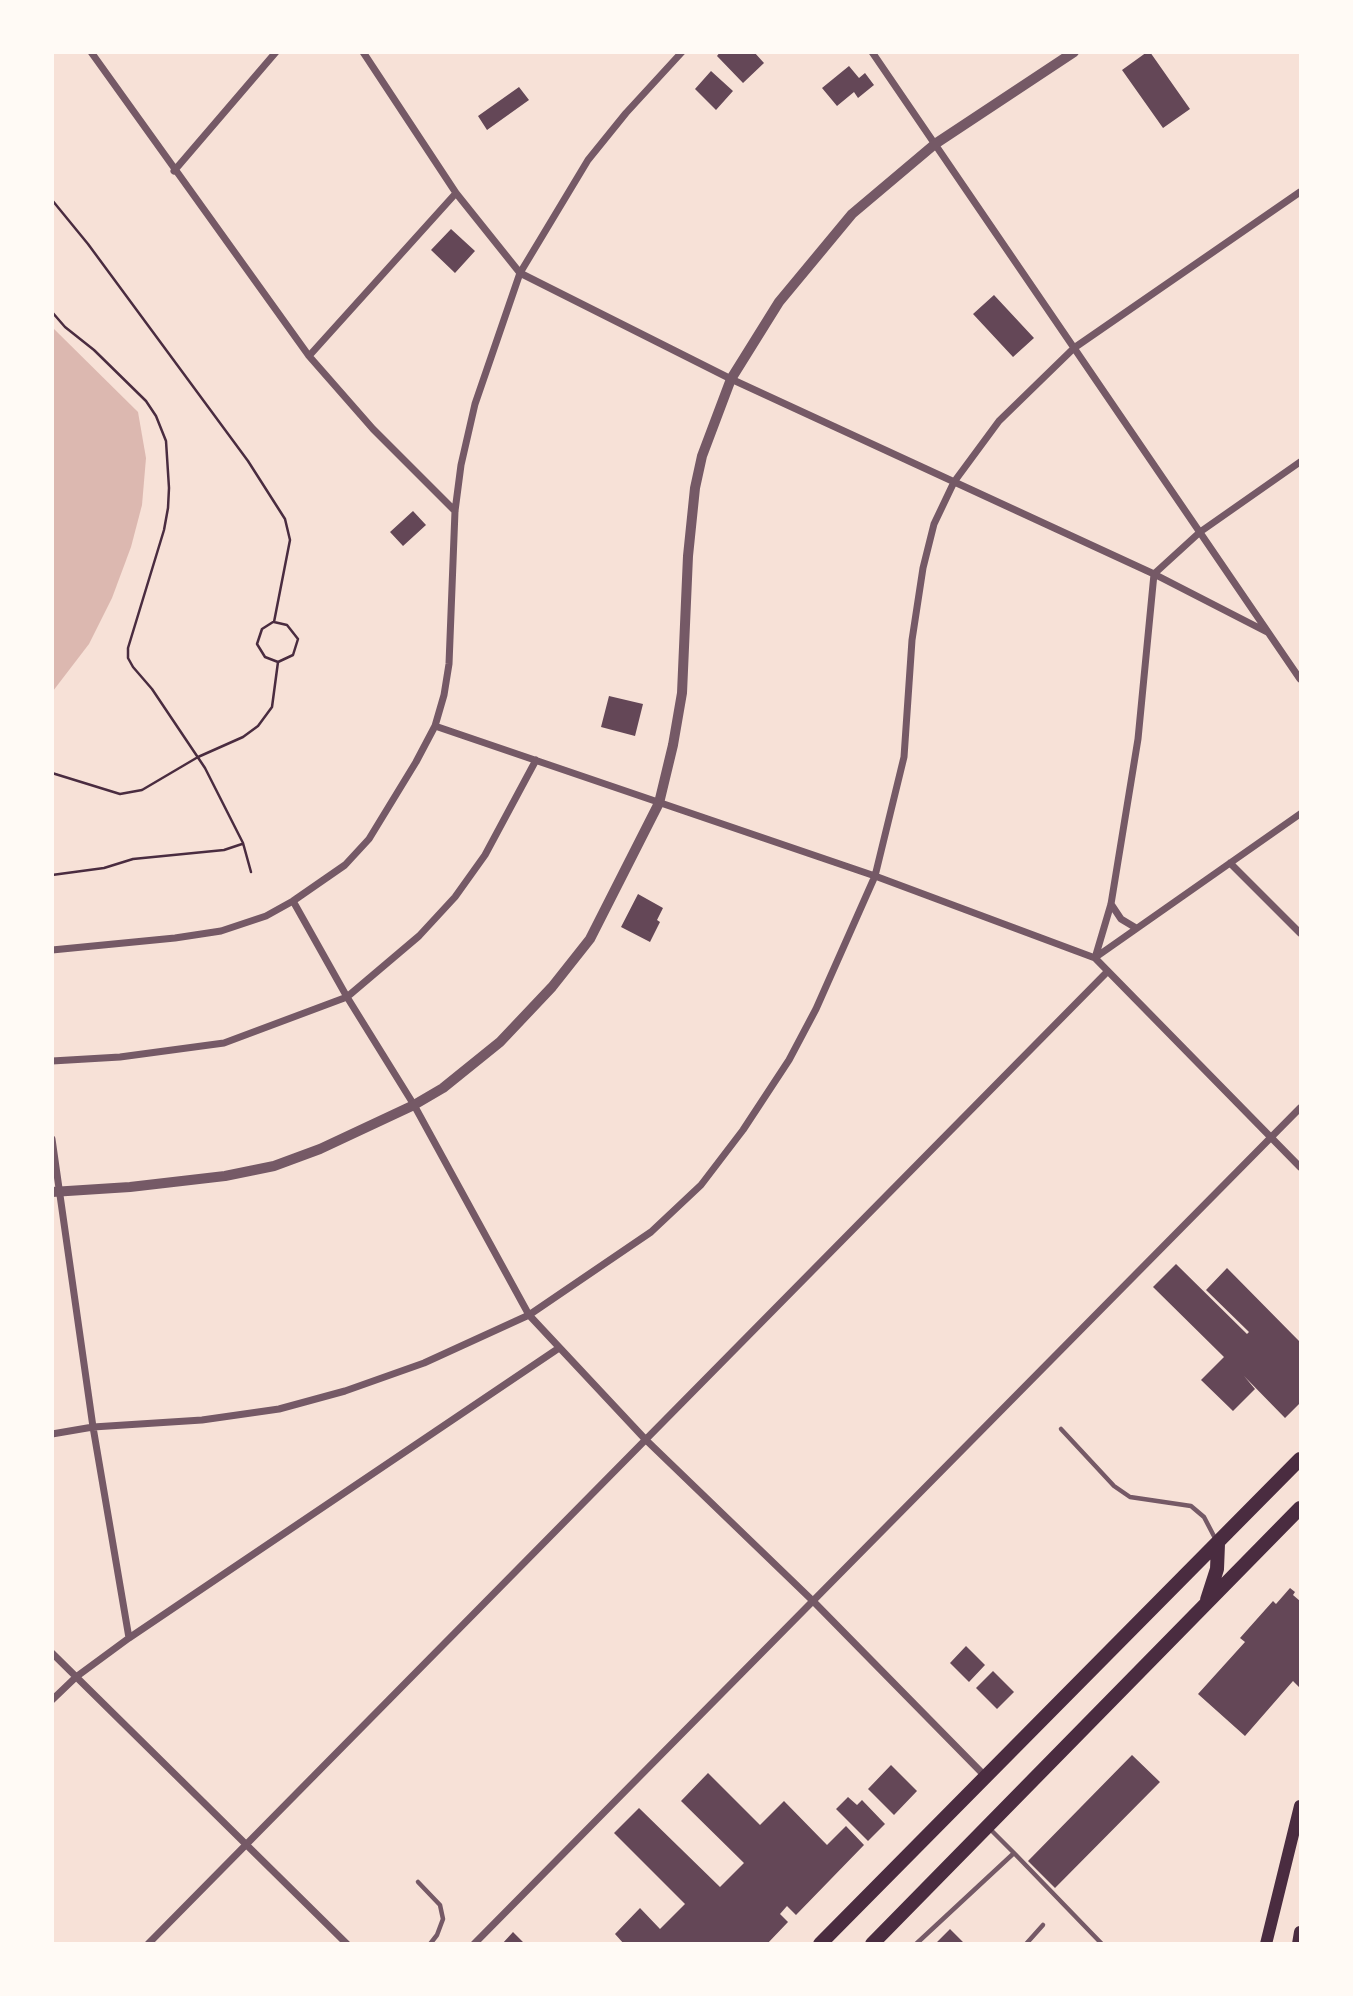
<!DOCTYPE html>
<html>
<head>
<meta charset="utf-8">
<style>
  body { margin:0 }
  #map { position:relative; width:1353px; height:1996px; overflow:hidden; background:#f7e1d7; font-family:Lato,sans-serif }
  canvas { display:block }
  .frame { position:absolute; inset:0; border:54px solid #fffaf5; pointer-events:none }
</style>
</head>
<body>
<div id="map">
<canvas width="1353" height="1996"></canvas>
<div class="frame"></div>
</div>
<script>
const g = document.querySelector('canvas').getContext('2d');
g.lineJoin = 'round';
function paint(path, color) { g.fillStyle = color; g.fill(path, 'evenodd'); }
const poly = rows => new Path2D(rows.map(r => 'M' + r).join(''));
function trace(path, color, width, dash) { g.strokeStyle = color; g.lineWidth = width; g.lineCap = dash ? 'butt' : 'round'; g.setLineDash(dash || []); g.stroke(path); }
paint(poly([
  [52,327,138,412,146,458,142,505,131,547,112,598,89,644,53,691]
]), '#dcb8b0');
paint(poly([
  [720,52,754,52,764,63,743,83,717,56],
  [1147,52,1150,52,1190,109,1163,128,1122,70],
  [849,66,859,78,865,73,874,85,858,98,854,92,837,106,822,88],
  [711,71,733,91,716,110,695,89],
  [519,87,529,100,487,130,478,116],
  [451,229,475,251,455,273,431,250],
  [994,295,1034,338,1013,357,973,314],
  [413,511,426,525,403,546,390,532],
  [609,696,643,704,635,736,601,727],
  [638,894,663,908,657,920,660,922,650,942,621,927],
  [1176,1264,1247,1334,1249,1332,1206,1290,1227,1268,1300,1342,1300,1403,1285,1418,1244,1376,1255,1389,1233,1411,1201,1380,1224,1357,1153,1287],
  [1290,1588,1295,1592,1293,1595,1300,1601,1300,1688,1293,1681,1245,1736,1198,1694,1245,1642,1240,1638,1273,1601,1276,1604],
  [966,1646,985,1665,969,1682,950,1663],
  [993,1671,1014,1692,997,1709,976,1688],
  [1132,1755,1160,1782,1055,1888,1028,1861],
  [891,1765,917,1791,894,1815,868,1789],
  [708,1773,760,1825,784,1801,827,1845,846,1826,864,1845,796,1915,787,1906,780,1914,788,1922,767,1944,624,1944,615,1934,640,1908,660,1929,685,1904,614,1833,639,1808,720,1887,744,1863,681,1801],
  [848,1797,857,1805,862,1800,885,1824,868,1841,836,1809],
  [950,1929,965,1944,935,1944],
  [513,1932,525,1944,502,1944]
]), '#644757');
trace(poly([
  [52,200,88,244,248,461,285,519,290,540,274,622,287,625,298,639,293,655,278,662,272,707,258,726,243,737,198,757,142,790,120,794,52,773],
  [52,312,65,327,94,350,146,401,156,416,166,441,169,488,168,508,164,530,128,648,128,658,133,667,152,689,205,768,243,843,251,872],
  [273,622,262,629,257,644,265,657,278,662],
  [52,875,104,868,133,859,224,850,242,844]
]), '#4a2c40', 2.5);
trace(poly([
  [1061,1429,1114,1486,1130,1497,1191,1506,1204,1517,1216,1540],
  [990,1829,1014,1853],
  [418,1882,440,1905,443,1919,437,1935,430,1944],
  [916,1944,1014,1853,1102,1944],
  [1026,1944,1043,1925]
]), '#755966', 4.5);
trace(poly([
  [91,52,309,356,373,429,455,511],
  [363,52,456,193,520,273,731,379,1154,574,1267,632],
  [872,52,1300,679],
  [174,171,276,52],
  [309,356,456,193],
  [435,726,875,876,1095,958,1300,1167],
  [1230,863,1300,933],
  [293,901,347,997,414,1105,529,1315,645,1439,813,1601,985,1776],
  [1111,904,1121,919,1136,928],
  [52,950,175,938,221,931,266,916,293,901,345,865,369,839,416,762,435,726,444,695,449,664,455,511,461,465,475,404,520,273,588,160,626,113,682,52],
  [1096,957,1300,814],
  [1095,958,1111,904,1138,739,1154,574,1200,532,1300,462],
  [52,1061,120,1057,224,1043,347,997,419,936,455,897,485,855,536,760],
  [52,1139,93,1427,129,1638],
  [52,1434,93,1427,202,1420,279,1409,345,1391,424,1363,529,1315,651,1232,701,1185,743,1130,789,1060,816,1009,875,876,904,757,912,640,923,568,934,524,954,482,999,421,1074,348,1300,192],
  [52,1653,347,1944],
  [52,1700,76,1677,129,1638,559,1348],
  [148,1944,1107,972],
  [474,1944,1300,1108]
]), '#755966', 7);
trace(poly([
  [52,1192,130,1187,225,1176,274,1166,320,1149,414,1105,443,1088,500,1042,552,987,590,939,659,803,673,745,682,693,688,556,695,488,702,456,731,379,779,302,852,214,935,144,1074,52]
]), '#755966', 10);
trace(poly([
  [1266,1944,1300,1806],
  [1298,1944,1300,1932]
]), '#4a2c40', 12);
trace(poly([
  [1207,1600,1217,1569,1218,1544],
  [820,1944,1300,1459],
  [872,1944,1300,1508]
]), '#4a2c40', 14);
</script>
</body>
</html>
